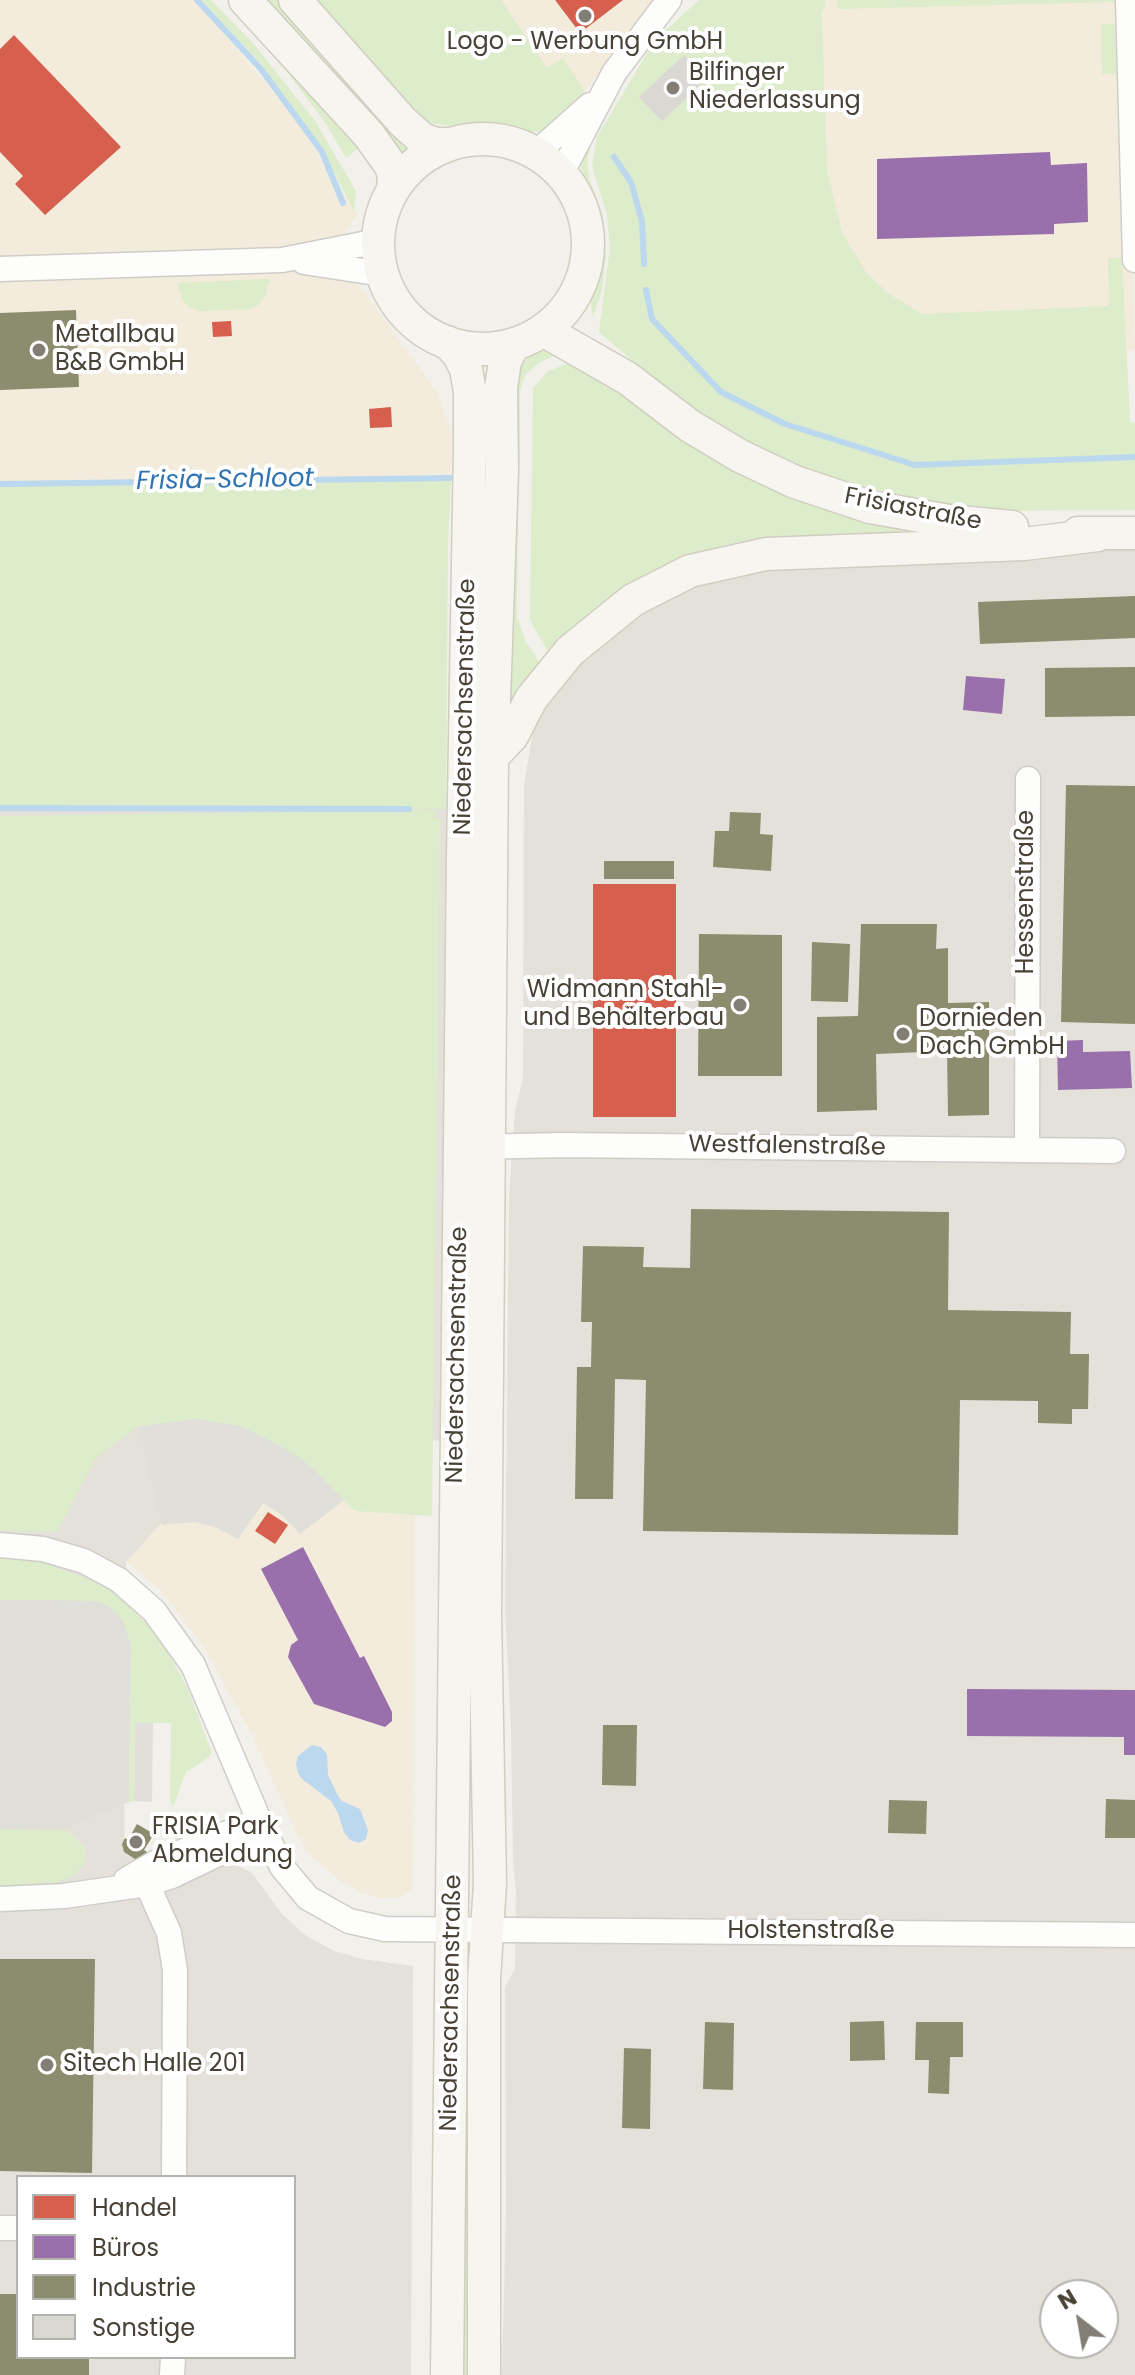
<!DOCTYPE html>
<html>
<head>
<meta charset="utf-8">
<style>
  body { margin:0 }
  #map { position:relative; width:1135px; height:2375px; overflow:hidden; background:#f1f0ea; font-family:Poppins,sans-serif }
  canvas { display:block }
  .legend { position:absolute; left:16px; top:2175px; width:280px; height:184px; box-sizing:border-box; background:#fff; border:2px solid #b5b3af; margin:0; padding:10px 14px; list-style:none; font-size:24px; color:#474136 }
  .legend li { display:flex; align-items:center; gap:16px; height:40px }
  .legend b { width:40px; border:2px solid #b5b3af }
  .north { position:absolute; left:1039px; top:2279px; width:80px; height:80px; box-sizing:border-box; background:#fff; border:2px solid #b5b3af; border-radius:50%; rotate:329deg; font-size:22px; font-weight:700; line-height:32px; text-align:center; color:#474136 }
  .north::after { content:''; display:block; margin:auto; width:28px; height:36px; background:#827e75; clip-path:polygon(50% 0,100% 100%,50% 72%,0 100%) }
</style>
</head>
<body>
<div id="map">
<canvas width="1135" height="2375"></canvas>
<ul class="legend">
<li><b style="height:22px;background:#d6604d"></b>Handel</li>
<li><b style="height:22px;background:#9970ab"></b>Büros</li>
<li><b style="height:22px;background:#8c8c6e"></b>Industrie</li>
<li><b style="height:22px;background:#dad8d3"></b>Sonstige</li>
</ul>
<div class="north">N</div>
</div>
<script>
const g = document.querySelector('canvas').getContext('2d');
g.lineJoin = 'round';
function paint(path, color) { g.fillStyle = color; g.fill(path, 'evenodd'); }
const poly = rows => new Path2D(rows.map(r => 'M' + r).join(''));
function trace(path, color, width, dash) { g.strokeStyle = color; g.lineWidth = width; g.lineCap = dash ? 'butt' : 'round'; g.setLineDash(dash || []); g.stroke(path); }
function drawText(font, color, halo, rows, align = 'center') {
  g.font = font + ' Poppins,sans-serif'; g.lineWidth = 8; g.setLineDash([]); g.textBaseline = 'middle'; g.strokeStyle = halo; g.fillStyle = color; for (const [text, x, y, turn = 0] of rows) {
    g.save(); g.translate(x, y); g.rotate((+turn || 0) * Math.PI / 180); g.textAlign = isNaN(turn) ? turn : align; if (halo) g.strokeText(text, 0, 0); g.fillText(text, 0, 0); g.restore();
  }
}
paint(poly([
  [0,0,195,0,293,115,357,214,345,234,346,279,361,287,437,392,451,430,451,478,0,484],
  [501,0,655,0,585,91,563,58,547,68],
  [799,0,1128,0,1135,351,972,352,831,275],
  [415,1440,413,1890,397,1898,382,1898,362,1893,340,1881,309,1854,297,1834,251,1733,202,1644,161,1591,126,1561,173,1510]
]), '#f3ecdd');
paint(poly([
  [1135,533,1135,2375,502,2375,506,2208,505,1987,515,1969,516,1891,513,1863,511,1729,505,1608,509,1197,515,1111,523,1078,524,785,538,700,674,578],
  [1055,2295,1103,2295,1103,2343,1055,2343],
  [133,806,479,809,474,1441,415,1440,173,1510,126,1562,124,1852,135,1859,144,1857,147,1852,155,1856,212,1848,221,1866,236,1865,252,1873,282,1914,305,1935,334,1951,362,1959,413,1966,411,2375,0,2375,0,808],
  [18,2177,294,2177,294,2357,18,2357]
]), '#e4e1db');
paint(poly([
  [201,0,211,0,253,43,315,121,352,184,356,192,354,211,325,155,295,111,262,65],
  [260,0,278,0,408,148,401,153],
  [310,0,501,0,547,68,563,58,585,91,565,117,548,129,538,132,486,124,455,127,432,123,423,120],
  [699,0,825,0,825,10,822,10,827,170,842,233,866,272,889,294,923,314,1109,306,1108,258,1122,258,1130,422,1135,423,1135,510,972,511,829,479,700,419,599,332,610,248,607,215,592,166,597,137,655,40],
  [837,0,1115,0,1115,2,838,9],
  [1101,24,1115,24,1116,73,1102,74],
  [273,53,361,146,346,158,326,124],
  [593,138,587,160,589,178,603,216,606,254,602,290,593,318,590,298,597,275,602,243,600,218,581,167,586,148],
  [270,279,265,297,260,304,251,309,200,311,190,308,183,301,177,283],
  [549,347,561,353,540,362,525,375,520,391,520,465,513,465,517,372,531,354],
  [577,360,716,462,768,487,901,529,900,535,826,535,728,544,680,561,605,600,547,650,530,620,533,388,548,371],
  [513,475,518,477,517,617,526,642,542,666,501,728],
  [451,478,448,546,446,809,0,808,0,484],
  [435,810,435,818,440,818,432,1516,355,1511,312,1467,139,1426,96,1458,57,1532,0,1531,0,816],
  [0,1556,41,1562,97,1582,126,1602,160,1638,188,1689,212,1753,208,1758,186,1772,173,1807,170,1801,171,1723,135,1723,134,1801,129,1802,131,1645,122,1619,110,1607,96,1601,0,1600],
  [0,1829,62,1830,70,1832,85,1847,85,1862,77,1873,52,1886,0,1889],
  [461,1984,469,1984,474,2375,456,2375]
]), '#ddecca');
paint(poly([
  [196,1419,241,1426,286,1449,312,1467,344,1500,300,1534,283,1516,263,1503,238,1539,217,1528,195,1522,162,1525,139,1426],
  [0,1600,96,1601,110,1607,122,1619,131,1645,129,1802,62,1830,0,1829],
  [135,1723,153,1723,152,1802,134,1801]
]), '#e0dfda');
paint(poly([
  [312,1745,321,1747,327,1754,328,1775,338,1796,342,1801,360,1809,368,1830,366,1839,359,1843,350,1840,344,1832,338,1813,331,1801,302,1779,298,1773,296,1764,298,1756]
]), '#bbd8ee');
paint(poly([
  [555,0,623,0,580,33],
  [14,35,121,147,45,215,15,184,23,176,0,152,0,49],
  [231,321,232,336,213,337,212,322],
  [391,407,392,427,370,428,369,409],
  [593,884,676,884,676,1117,593,1117],
  [268,1512,288,1525,275,1544,255,1531]
]), '#d6604d');
paint(poly([
  [1050,152,1051,165,1087,163,1088,222,1054,224,1054,234,877,239,877,159],
  [966,676,1005,679,1002,714,963,710],
  [1083,1040,1083,1052,1130,1051,1132,1088,1058,1090,1057,1041],
  [303,1547,360,1658,364,1656,392,1712,392,1721,385,1727,314,1704,288,1657,291,1645,298,1640,261,1569],
  [967,1689,1135,1690,1135,1755,1124,1755,1124,1737,967,1736]
]), '#9970ab');
paint(poly([
  [76,310,79,387,0,390,0,313],
  [1135,596,1135,638,980,644,978,602],
  [1135,667,1135,716,1045,717,1045,668],
  [1066,785,1135,786,1135,1024,1061,1022],
  [730,812,761,813,760,834,773,835,771,871,713,867,715,831,729,831],
  [604,861,674,861,674,879,604,879],
  [861,924,937,924,936,949,948,948,948,1003,989,1002,989,1115,948,1116,947,1051,876,1054,877,1110,817,1112,817,1017,858,1016],
  [699,934,782,935,782,1076,698,1076],
  [812,942,850,944,848,1002,811,1001],
  [691,1209,949,1212,948,1310,1071,1312,1070,1354,1089,1354,1088,1409,1072,1409,1072,1424,1038,1423,1038,1401,960,1400,958,1535,643,1531,646,1380,615,1379,613,1499,575,1499,577,1367,591,1367,592,1322,581,1322,583,1246,644,1247,643,1267,690,1268],
  [603,1725,637,1725,636,1786,602,1785],
  [1106,1799,1135,1800,1135,1838,1105,1838],
  [889,1800,927,1801,926,1834,888,1833],
  [137,1824,154,1834,144,1850,147,1852,144,1857,135,1859,124,1852,122,1844,125,1838,128,1840],
  [0,1959,95,1959,92,2173,0,2171],
  [884,2021,885,2060,850,2061,850,2022],
  [705,2022,734,2023,733,2090,703,2089],
  [916,2022,963,2022,963,2057,950,2057,949,2094,928,2093,929,2060,915,2060],
  [624,2048,651,2049,650,2129,622,2128],
  [0,2294,18,2294,18,2357,89,2357,89,2375,0,2375]
]), '#8c8c6e');
trace(poly([
  [197,0,261,69,322,152,343,203],
  [614,157,631,182,642,221,644,264],
  [646,290,652,319,721,392,785,424,915,465,1135,457],
  [0,484,451,478],
  [0,808,409,809]
]), '#bbd8ee', 6);
paint(poly([
  [684,55,707,79,662,121,639,97]
]), '#dad8d3');
const minor = poly([
  [1128,0,1135,260],
  [536,153,590,105],
  [561,174,614,73,669,0],
  [304,262,382,274],
  [0,269,282,260,378,241],
  [475,1147,562,1145,1113,1151],
  [1027,1150,1028,779],
  [0,1545,43,1549,84,1561,119,1580,154,1611,193,1665,259,1820,282,1867,308,1898,349,1921,385,1929,1135,1935],
  [126,1880,157,1862,259,1820],
  [147,1884,169,1933,175,1970,174,2177],
  [0,1899,64,1896,147,1884,172,1876,264,1832],
  [0,2228,18,2228],
  [172,2375,173,2357]
]);
const secondary = poly([
  [245,0,369,135,391,166,394,176,393,189],
  [295,0,403,122,422,139,436,144,451,144],
  '378 244a105 105 0 1 1 210 0a105 105 0 1 1-210 0Z',
  [543,330,627,378,690,426,740,456,795,482,870,507,949,521,1012,527],
  [1078,533,1135,533],
  [492,757,512,736,531,699,570,651,633,600,690,571,766,554,1024,544,1098,535],
  [447,2375,463,856,470,445,470,392,466,369,459,355,447,342],
  [484,2375,484,1980,490,1883,485,1615,492,757,502,471,501,388,505,361,514,344]
]);
trace(minor, '#cfcdc8', 27);
trace(secondary, '#d0cdc1', 35);
trace(minor, '#fdfdfc', 24);
trace(secondary, '#f7f5ef', 32);
for (const [x, y, r, color] of [
  [585,16,8,"#827e75"],
  [673,88,8,"#827e75"],
  [39,350,8,"#827e75"],
  [740,1005,8,"#827e75"],
  [903,1034,8,"#827e75"],
  [136,1842,8,"#827e75"],
  [47,2065,8,"#827e75"]
]) { const dot = new Path2D(); dot.arc(x, y, r, 0, 2 * Math.PI); g.fillStyle = color; g.fill(dot); trace(dot, '#fff', 3); }
drawText('24px', '#474136', '#fff', [
  ["Logo - Werbung GmbH",585,43,"center"],
  ["Bilfinger",689,74],
  ["Niederlassung",689,102],
  ["Metallbau",55,336],
  ["B&B GmbH",55,364],
  ["Widmann Stahl-",724,991,"right"],
  ["und Behälterbau",724,1019,"right"],
  ["Dornieden",919,1020],
  ["Dach GmbH",919,1048],
  ["FRISIA Park",152,1828],
  ["Abmeldung",152,1856],
  ["Sitech Halle 201",63,2065]
], 'left');
drawText('24px', '#474136', '#fff', [
  ["Frisiastraße",913,510,11],
  ["Niedersachsenstraße",466,707,-89],
  ["Hessenstraße",1027,892,-90],
  ["Westfalenstraße",787,1147,1],
  ["Niedersachsenstraße",458,1355,-89],
  ["Holstenstraße",811,1932],
  ["Niedersachsenstraße",452,2003,-89]
]);
drawText('italic 26px', '#3074b2', '#fff', [
  ["Frisia-Schloot",225,481,-1]
]);
</script>
</body>
</html>
